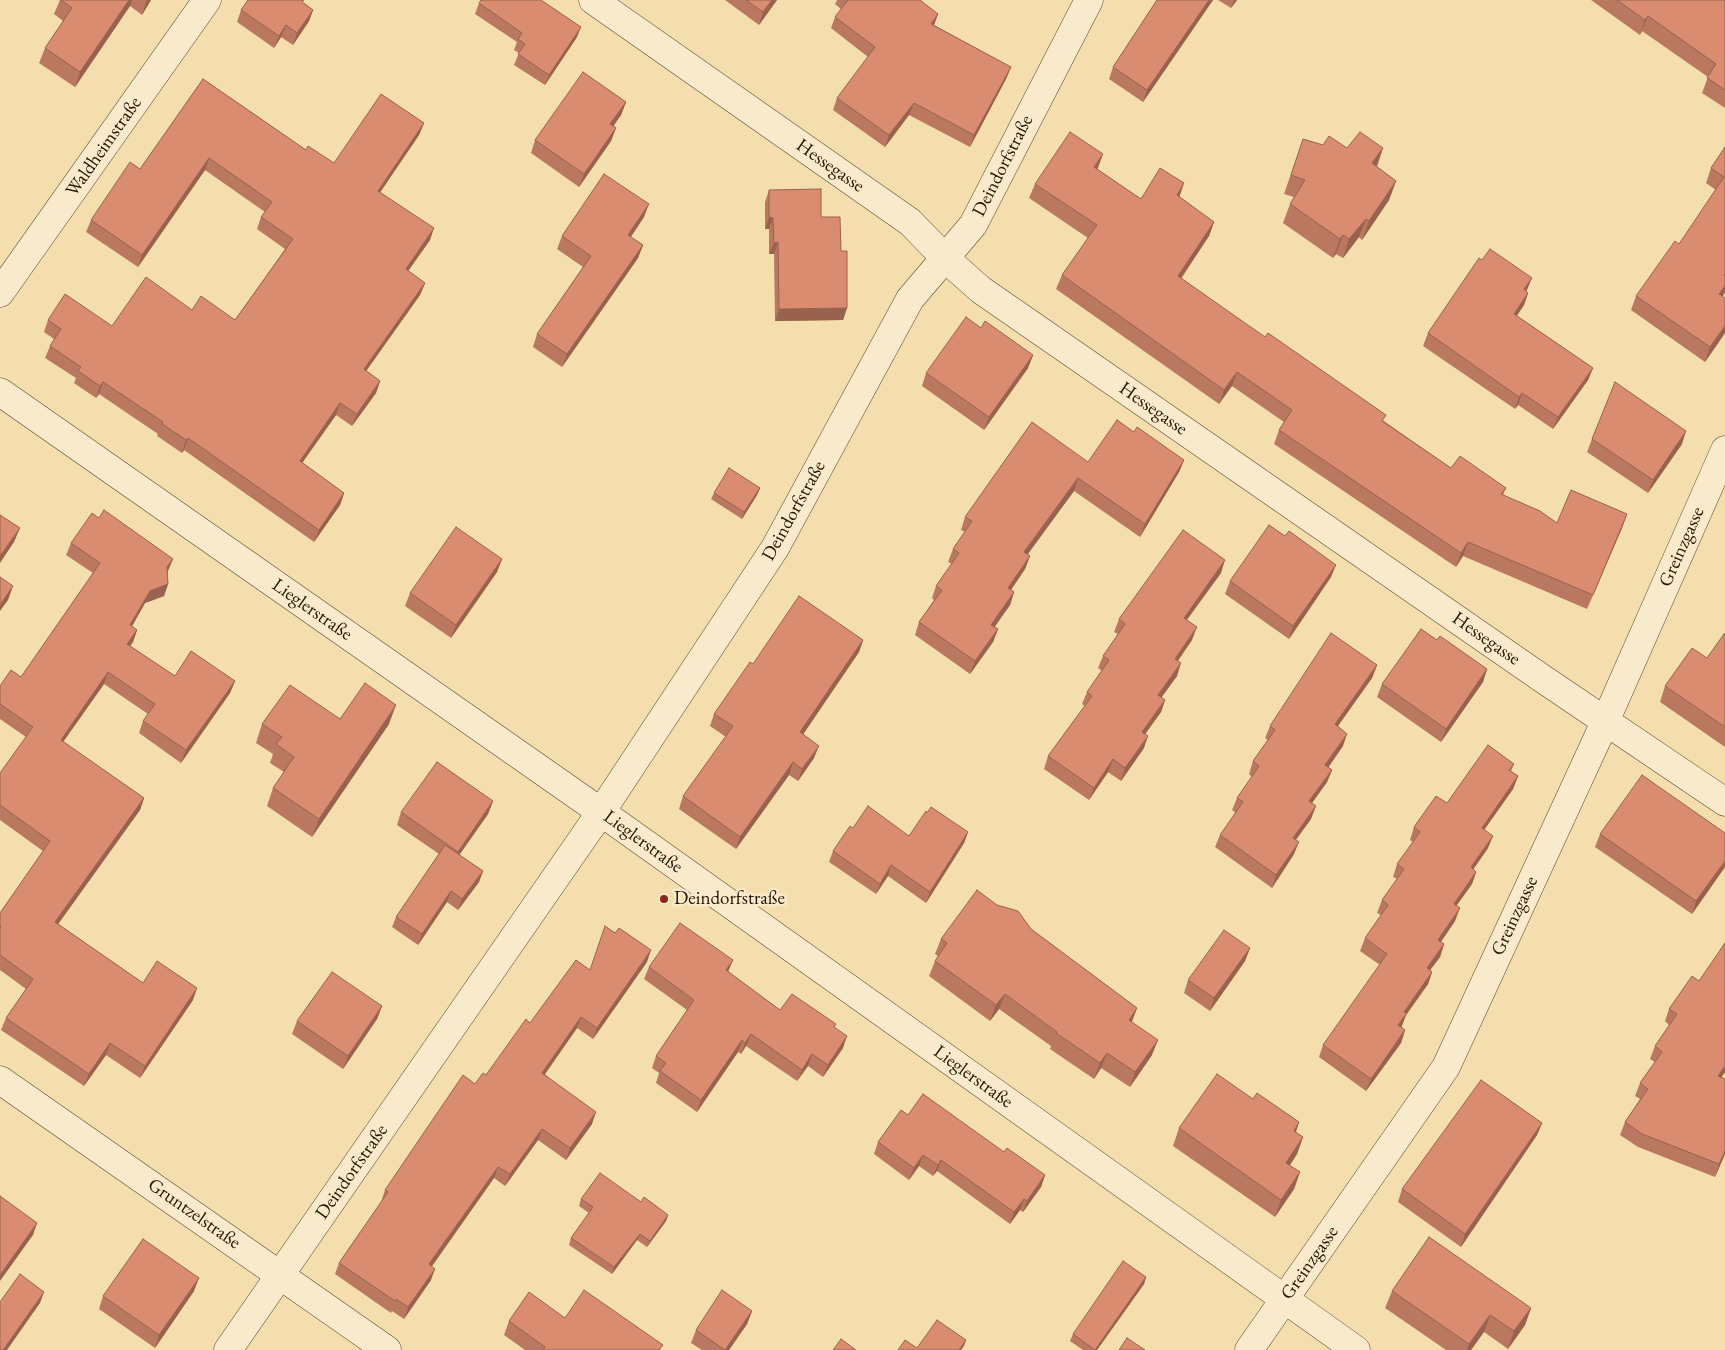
<!DOCTYPE html>
<html>
<head>
<meta charset="utf-8">
<style>
  body { margin:0 }
  canvas { display:block; background:#f5dead }
</style>
</head>
<body>
<canvas width="1725" height="1350"></canvas>
<script>
const g = document.querySelector('canvas').getContext('2d');
g.lineJoin = 'round';
const poly = rows => new Path2D(rows.map(r => 'M' + r).join(''));
function trace(path, color, width, dash) { g.strokeStyle = color; g.lineWidth = width; g.lineCap = dash ? 'butt' : 'round'; g.setLineDash(dash || []); g.stroke(path); }
function paint(path, color) { g.fillStyle = color; g.fill(path, 'evenodd'); }
function drawText(font, color, halo, rows, align = 'center') {
  g.font = font + ' "EB Garamond",serif'; g.lineWidth = 5; g.setLineDash([]); g.textBaseline = 'middle'; g.strokeStyle = halo; g.fillStyle = color; for (const [text, x, y, turn = 0] of rows) {
    g.save(); g.translate(x, y); g.rotate((+turn || 0) * Math.PI / 180); g.textAlign = isNaN(turn) ? turn : align; if (halo) g.strokeText(text, 0, 0); g.fillText(text, 0, 0); g.restore();
  }
}
const street = poly([
  [593,0,910,222,946,259,981,290,1543,679,1725,802],
  [0,293,207,0],
  [0,392,601,812,1356,1350],
  [0,1080,387,1350],
  [228,1350,601,812,775,548,910,299,973,225,1089,0],
  [1249,1350,1446,1067,1605,722,1725,450]
]);
trace(street, '#58462e', 29);
trace(street, '#f8eaca', 28);
paint(poly([
  [60,0,151,0,142,15,130,6,75,87,39,63,45,48,63,21,54,14],
  [725,0,777,0,759,25],
  [837,0,920,0,938,14,934,25,1011,67,1006,79,970,147,909,115,885,147,833,110,837,98,868,57,831,28,835,17,841,9,835,4],
  [1157,0,1213,0,1143,102,1109,79,1113,67],
  [1218,0,1237,0,1231,8],
  [1591,0,1725,0,1725,108,1702,93,1708,77,1642,31,1640,35],
  [304,3,313,10,309,21,293,45,281,37,274,48,237,22,241,10],
  [479,3,577,37,545,85,514,65,519,53,514,50,517,42,475,14],
  [203,79,306,150,334,163,424,123,419,135,380,192,430,240,408,271,425,283,420,295,366,371,380,381,376,393,352,426,336,415,302,463,344,493,340,505,314,542,184,450,182,453,157,436,158,434,99,394,96,398,74,383,76,378,45,358,50,346,54,339,44,332,48,320,112,326,192,310,235,320,285,249,257,229,261,217,265,212,205,170,138,267,86,232,91,220,140,169],
  [626,102,621,115,613,126,616,128,611,141,579,187,531,153,535,140],
  [1303,139,1323,145,1347,148,1383,148,1377,167,1396,181,1389,200,1362,240,1359,237,1343,258,1336,254,1333,258,1283,223,1290,204,1294,197,1284,194],
  [1725,147,1725,292,1723,296,1725,333,1705,362,1631,310,1636,296,1679,244,1716,190,1706,183,1711,168],
  [1098,168,1097,169,1141,199,1179,197,1214,222,1209,236,1181,279,1451,468,1506,488,1503,495,1557,523,1627,514,1622,528,1587,609,1463,556,1456,567,1274,444,1279,430,1284,422,1232,386,1219,404,1056,289,1062,275,1088,238,1029,198,1035,184],
  [769,190,821,217,841,251,847,308,843,320,775,321,774,254,769,254,769,229,765,229,765,202],
  [644,217,631,237,643,245,638,258,562,367,533,347,537,334,583,267,557,249,562,236],
  [1526,291,1528,293,1524,305,1517,316,1593,368,1588,380,1553,429,1518,405,1515,409,1423,346,1428,333],
  [981,328,1033,355,1028,368,984,430,922,386,926,373],
  [1134,432,1184,460,1179,472,1140,537,1074,491,1027,554,1030,556,1025,569,1011,590,1014,592,1010,605,994,627,998,629,993,642,970,674,915,635,919,622,934,600,932,598,936,586,952,564,948,562,953,549,965,532,961,530,965,517,1088,462],
  [1592,439,1682,444,1648,493,1587,452],
  [760,488,757,495,742,519,711,499,714,493],
  [99,518,173,559,167,572,168,584,164,596,145,603,132,626,137,630,133,642,130,646,175,676,235,681,230,693,181,763,139,733,143,721,148,714,104,684,63,742,144,798,140,810,58,924,143,983,193,1000,140,1078,106,1055,84,1086,1,1030,6,1018,26,989,0,970,0,913,43,851,0,820,0,773,26,737,0,719,0,686,21,677,93,573,66,555,71,543],
  [502,559,497,572,451,638,405,606,410,593],
  [1221,573,1187,620,1192,640,1178,661,1177,676,1161,697,1165,700,1161,712,1145,734,1144,748,1121,781,1108,772,1089,800,1044,769,1048,756,1085,706,1082,704,1087,692,1102,671,1098,668,1103,656,1118,634,1114,632,1119,619],
  [1331,577,1289,639,1225,594,1230,581],
  [1725,634,1725,747,1660,702,1665,686,1707,658],
  [863,640,859,652,803,734,814,758,798,781,789,775,736,849,679,809,683,796,726,737,710,726,714,714,753,664],
  [1437,640,1487,669,1483,682,1441,742,1377,697,1382,684],
  [1377,665,1372,678,1338,726,1343,746,1328,767,1332,770,1327,782,1312,803,1311,819,1296,840,1294,854,1272,888,1215,847,1220,835,1236,813,1232,810,1237,798,1252,777,1249,774,1253,761,1268,740,1265,738,1270,726],
  [340,719,389,724,312,837,267,806,273,788,284,772,270,763,273,754,256,743,262,724],
  [1514,764,1511,771,1518,776,1513,789,1484,830,1488,848,1473,869,1476,872,1472,884,1456,906,1455,921,1441,942,1444,944,1440,957,1430,970,1432,972,1428,984,1406,1015,1401,1027,1405,1030,1401,1043,1366,1091,1319,1057,1323,1045,1380,965,1360,951,1365,938,1381,915,1377,913,1382,900,1397,879,1393,877,1397,864,1413,842,1410,840,1414,827,1447,803],
  [493,801,488,814,459,855,483,871,479,882,458,910,447,902,418,945,392,927,396,917,439,854,397,825,401,812],
  [927,813,968,832,964,843,926,903,888,876,876,894,829,862,833,851,853,828,909,836],
  [1725,833,1725,867,1692,914,1595,847,1600,834],
  [1031,929,1137,1008,1132,1022,1152,1055,1130,1087,1101,1068,1094,1079,1050,1049,1051,1046,999,1009,990,1021,929,976,935,961,938,956,935,954,941,939],
  [1725,943,1725,1072,1721,1078,1725,1079,1725,1154,1715,1177,1638,1147,1620,1135,1625,1122,1640,1099,1635,1096,1640,1083,1655,1062,1650,1059,1655,1046,1669,1025,1665,1021,1669,1009,1699,981],
  [1250,948,1245,961,1210,1011,1184,993,1188,980],
  [647,962,593,1039,577,1028,545,1074,592,1124,566,1160,538,1140,505,1186,494,1178,432,1266,431,1280,404,1319,392,1311,391,1313,335,1274,339,1263,381,1202,385,1190,475,1084,486,1075,530,1023,590,970],
  [649,967,728,972,780,1010,835,1028,843,1048,823,1077,808,1066,797,1081,746,1046,741,1054,738,1052,697,1112,656,1083,659,1073,652,1068,656,1056,687,1010,644,979],
  [382,1006,377,1019,343,1069,292,1034,297,1021],
  [1253,1099,1299,1122,1296,1132,1303,1137,1297,1154,1290,1165,1300,1172,1294,1189,1275,1217,1173,1146,1179,1128],
  [908,1115,1004,1152,1045,1175,1041,1187,1023,1212,1020,1210,1010,1224,937,1171,933,1176,919,1166,909,1180,874,1154,878,1142],
  [1542,1123,1537,1135,1461,1247,1398,1202,1402,1189],
  [581,1199,641,1202,668,1215,666,1221,647,1247,637,1240,612,1274,569,1245,571,1238,589,1213,579,1206],
  [1146,1277,1144,1284,1097,1350,1083,1350,1070,1341,1073,1334],
  [194,1291,155,1348,99,1309,103,1296],
  [1392,1291,1531,1308,1525,1325,1508,1349,1484,1332,1471,1350,1446,1350,1385,1308],
  [752,1311,747,1324,729,1350,702,1350,691,1343,696,1330],
  [565,1318,661,1350,525,1350,504,1335,509,1321]
]), '#bb7860');
paint(poly([
  [129,0,132,0,130,6,75,87,80,72],
  [147,0,151,0,142,15],
  [772,0,777,0,759,25,763,12],
  [1209,0,1213,0,1143,102,1147,90],
  [1234,0,1237,0,1231,8],
  [313,10,309,21,293,45,297,33],
  [938,14,934,25,931,24],
  [1648,16,1642,31,1640,35,1645,20],
  [286,25,281,37,274,48,279,36],
  [581,27,577,37,545,85,549,75],
  [1011,67,1006,79,970,147,974,135],
  [626,102,621,115,606,137,610,124],
  [914,103,909,115,885,147,889,135],
  [424,123,419,135,373,203,378,191],
  [616,128,611,141,579,187,584,174],
  [1383,148,1376,167,1372,163],
  [1103,154,1098,168,1089,182,1094,167],
  [209,158,205,170,138,267,142,255],
  [1396,181,1389,200,1362,240,1369,221],
  [1184,183,1179,198,1177,195],
  [649,204,644,217,623,248,628,235],
  [769,217,773,218,769,229,765,229],
  [1366,219,1359,237,1343,258,1349,239],
  [1214,222,1209,236,1172,291,1178,276],
  [434,228,430,240,401,281,406,269],
  [1343,235,1336,254,1333,258,1340,239],
  [778,242,774,254,769,254,774,243],
  [643,245,638,258,562,367,567,354],
  [1532,278,1527,290,1519,302,1524,289],
  [425,283,420,295,359,381,364,369],
  [1725,286,1725,292,1724,294,1714,308,1719,294],
  [1528,293,1524,305,1509,326,1514,314],
  [847,308,843,320,775,321,779,309],
  [1725,326,1725,333,1705,362,1710,347],
  [1033,355,1028,368,984,430,989,417],
  [1593,368,1588,380,1553,429,1558,417],
  [1237,372,1232,386,1219,404,1224,390],
  [380,381,376,393,352,426,357,414],
  [103,382,99,394,96,398,100,386],
  [1522,393,1518,405,1515,409,1519,397],
  [340,403,336,415,295,473,300,461],
  [1686,431,1682,444,1648,493,1653,480],
  [188,438,184,450,182,453,186,440],
  [1184,460,1179,472,1140,537,1145,524],
  [1078,478,1074,491,1020,565,1024,552],
  [760,488,757,495,742,519,744,512],
  [344,493,340,505,314,542,319,530],
  [1627,514,1622,528,1587,609,1593,595],
  [20,528,14,542,0,563,0,556],
  [1468,542,1463,556,1456,567,1461,553],
  [1030,556,1025,569,1003,601,1008,588],
  [173,559,168,571,163,579,167,567],
  [502,559,497,572,451,638,456,625],
  [1225,560,1221,573,1179,630,1184,618],
  [1336,565,1331,577,1289,639,1293,626],
  [168,584,164,596,145,603,126,637,130,625,150,591],
  [13,586,8,600,0,611,0,605],
  [1014,592,1010,605,987,638,991,625],
  [1197,627,1192,640,1170,671,1175,659],
  [998,629,993,642,970,674,975,661],
  [137,630,133,642,123,656,127,644],
  [863,640,859,652,796,745,800,732],
  [1181,663,1177,676,1154,708,1158,695],
  [1377,665,1372,678,1330,737,1335,724],
  [1487,669,1483,682,1441,742,1446,729],
  [108,672,104,684,56,752,61,740],
  [235,681,230,693,181,763,186,750],
  [1165,700,1161,712,1138,744,1142,732],
  [396,705,389,724,312,837,319,819],
  [1347,734,1343,746,1321,778,1325,765],
  [1148,736,1144,748,1121,781,1125,768],
  [819,746,814,758,798,781,802,769],
  [1113,759,1108,772,1089,800,1094,788],
  [793,762,789,775,736,849,740,837],
  [1332,770,1327,782,1304,814,1309,801],
  [1518,776,1513,789,1477,840,1482,828],
  [144,798,140,810,51,934,55,922],
  [493,801,488,814,453,864,458,852],
  [1316,806,1311,819,1288,850,1293,838],
  [968,832,964,843,926,903,930,892],
  [1493,836,1488,848,1466,880,1471,867],
  [1299,842,1294,854,1272,888,1276,875],
  [1725,861,1725,867,1692,914,1696,901],
  [891,865,888,876,876,894,880,884],
  [483,871,479,882,458,910,462,899],
  [1476,872,1472,884,1449,916,1454,904],
  [451,891,447,902,418,945,422,934],
  [1460,908,1455,921,1433,953,1438,940],
  [1444,944,1440,957,1422,981,1427,968],
  [1250,948,1245,961,1210,1011,1214,998],
  [651,950,647,962,593,1039,597,1028],
  [733,960,728,972,726,970],
  [1432,972,1428,984,1406,1015,1402,1026,1393,1038,1404,1012],
  [197,988,193,1000,140,1078,145,1066],
  [1005,994,999,1009,990,1021,996,1005],
  [382,1006,377,1019,343,1069,348,1056],
  [1137,1008,1131,1023,1129,1020],
  [581,1017,577,1028,538,1084,542,1073],
  [1405,1030,1401,1043,1366,1091,1371,1079],
  [751,1034,746,1046,741,1054,745,1043],
  [847,1036,843,1048,823,1077,828,1065],
  [742,1040,738,1052,697,1112,701,1100],
  [1158,1040,1152,1055,1130,1087,1135,1072],
  [110,1043,106,1055,84,1086,89,1074],
  [1107,1053,1101,1068,1094,1079,1100,1063],
  [812,1054,808,1066,797,1081,802,1070],
  [1725,1066,1725,1072,1713,1089,1718,1076],
  [596,1112,592,1124,566,1160,570,1148],
  [1299,1122,1293,1140,1294,1131],
  [1542,1123,1537,1135,1461,1247,1465,1234],
  [542,1129,538,1140,505,1186,510,1174],
  [1303,1137,1297,1154,1280,1180,1286,1163],
  [1725,1151,1725,1154,1715,1177,1719,1164],
  [923,1155,919,1166,909,1180,914,1168],
  [941,1160,937,1171,933,1176,938,1165],
  [498,1167,494,1178,425,1276,429,1264],
  [1300,1172,1294,1189,1275,1217,1281,1200],
  [1045,1175,1041,1187,1023,1212,1027,1201],
  [1024,1199,1020,1210,1010,1224,1014,1212],
  [668,1215,666,1221,647,1247,650,1241],
  [37,1223,33,1235,0,1281,0,1275],
  [640,1234,637,1240,612,1274,614,1267],
  [435,1269,431,1280,404,1319,408,1307],
  [1146,1277,1144,1284,1097,1350,1095,1350],
  [199,1278,194,1291,155,1348,159,1335],
  [44,1292,40,1303,7,1350,3,1350],
  [1531,1308,1525,1325,1508,1349,1514,1331],
  [752,1311,747,1324,729,1350,725,1350],
  [1490,1315,1484,1332,1471,1350,1467,1350,1469,1344],
  [966,1340,964,1346,961,1350,959,1350]
]), '#98624e');
const building = poly([
  [61,0,129,0,80,72,45,48,72,8,61,0],
  [248,0,304,0,302,2,313,10,297,33,286,25,279,36,241,10,248,0],
  [481,0,541,0,581,27,549,75,518,54,525,44,518,39,522,33,479,3,481,0],
  [746,0,772,0,763,12,746,0],
  [848,0,920,0,938,14,931,24,1011,67,974,135,914,103,889,135,837,98,875,47,835,17,848,0],
  [1157,0,1209,0,1147,90,1113,67,1157,0],
  [1617,0,1725,0,1725,90,1707,78,1716,64,1648,16,1645,20,1617,0],
  [583,72,626,102,610,124,616,128,584,174,535,140,583,72],
  [203,79,306,150,308,146,334,163,381,94,424,123,378,191,434,228,406,269,425,283,364,369,380,381,357,414,340,403,300,461,344,493,319,530,188,438,186,440,162,424,163,422,103,382,100,386,78,371,81,367,50,346,61,329,48,320,65,294,112,326,146,277,192,310,201,296,235,320,293,239,261,217,272,202,209,158,142,255,91,220,130,162,140,169,203,79],
  [1070,132,1103,154,1094,167,1141,199,1160,168,1184,183,1177,195,1214,222,1178,276,1265,337,1268,333,1386,415,1382,421,1451,468,1460,456,1506,488,1501,494,1540,511,1557,523,1571,490,1627,514,1593,595,1468,542,1461,553,1279,430,1292,410,1237,372,1224,390,1062,275,1097,225,1035,184,1070,132],
  [1360,132,1383,148,1372,163,1396,181,1369,221,1366,219,1349,239,1343,235,1340,239,1290,204,1305,180,1291,175,1303,139,1323,145,1329,136,1347,148,1360,132],
  [1725,147,1725,274,1724,275,1725,276,1725,286,1719,294,1725,298,1725,326,1710,347,1636,296,1675,241,1679,244,1724,177,1711,168,1725,147],
  [604,174,649,204,628,235,643,245,567,354,537,334,591,256,562,236,604,174],
  [821,189,821,217,840,217,841,251,847,251,847,308,779,309,778,242,774,243,773,218,769,217,769,190,821,189],
  [1490,249,1532,278,1524,289,1528,293,1514,314,1593,368,1558,417,1522,393,1519,397,1428,333,1479,258,1482,260,1490,249],
  [966,317,981,328,985,321,1033,355,989,417,926,373,966,317],
  [1615,382,1686,431,1653,480,1592,439,1615,382],
  [1117,420,1134,432,1137,427,1184,460,1145,524,1078,478,1024,552,1030,556,1008,588,1014,592,991,625,998,629,975,661,919,622,942,590,936,586,959,553,953,549,972,521,965,517,1032,422,1088,462,1117,420],
  [729,468,760,488,744,512,714,493,729,468],
  [104,510,173,559,167,567,168,584,150,591,130,625,137,630,127,644,175,676,191,651,235,681,186,750,143,721,155,704,108,672,61,740,144,798,55,922,143,983,157,961,197,988,145,1066,110,1043,89,1074,6,1018,33,979,0,955,0,928,1,927,0,926,0,913,50,841,0,805,0,773,33,727,0,704,0,686,11,670,21,677,100,563,71,543,92,513,99,518,104,510],
  [0,515,20,528,0,556,0,515],
  [1269,525,1285,536,1289,531,1336,565,1293,626,1230,581,1269,525],
  [456,527,502,559,456,625,410,593,456,527],
  [1183,530,1225,560,1184,618,1197,627,1175,659,1181,663,1158,695,1165,700,1142,732,1148,736,1125,768,1113,759,1094,788,1048,756,1092,696,1087,692,1109,660,1103,656,1125,624,1119,619,1183,530],
  [0,577,13,586,0,605,0,577],
  [799,596,863,640,800,732,819,746,802,769,793,762,740,837,683,796,733,726,714,714,750,662,753,664,799,596],
  [1421,629,1437,640,1440,636,1487,669,1446,729,1382,684,1421,629],
  [1331,633,1377,665,1335,724,1347,734,1325,765,1332,770,1309,801,1316,806,1293,838,1299,842,1276,875,1220,835,1243,802,1237,798,1259,766,1253,761,1275,730,1270,726,1331,633],
  [1724,634,1725,634,1725,727,1665,686,1692,648,1707,658,1724,634],
  [365,683,396,705,319,819,273,788,294,757,276,744,282,737,262,724,290,685,340,719,365,683],
  [1488,745,1514,764,1509,770,1518,776,1482,828,1493,836,1471,867,1476,872,1454,904,1460,908,1438,940,1444,944,1427,968,1432,972,1404,1012,1407,1013,1398,1025,1405,1030,1371,1079,1323,1045,1387,954,1365,938,1388,905,1382,900,1404,869,1397,864,1420,832,1414,827,1436,796,1447,803,1488,745],
  [437,762,493,801,458,852,401,812,437,762],
  [1642,775,1725,833,1725,861,1696,901,1600,834,1642,775],
  [868,806,909,836,926,811,927,813,931,807,968,832,930,892,891,865,880,884,833,851,850,826,853,828,868,806],
  [445,845,483,871,462,899,451,891,422,934,396,917,445,845],
  [977,890,997,905,1018,911,1031,929,1137,1008,1129,1020,1158,1040,1135,1072,1107,1053,1100,1063,1056,1033,1057,1032,1005,994,996,1005,935,961,947,943,941,939,977,890],
  [680,923,733,960,726,970,780,1010,792,994,836,1024,834,1027,847,1036,828,1065,812,1054,802,1070,751,1034,745,1043,742,1040,701,1100,660,1071,666,1063,656,1056,694,1000,649,967,680,923],
  [605,926,615,933,619,928,651,950,597,1028,581,1017,542,1073,596,1112,570,1148,542,1129,510,1174,498,1167,429,1264,435,1269,408,1307,396,1299,395,1301,339,1263,388,1192,385,1190,463,1075,475,1084,483,1073,486,1075,526,1019,530,1023,576,960,590,970,605,926],
  [1224,930,1250,948,1214,998,1188,980,1224,930],
  [1725,943,1725,1066,1718,1076,1725,1079,1725,1151,1719,1164,1642,1134,1625,1122,1648,1089,1640,1083,1662,1052,1655,1046,1677,1014,1669,1009,1692,976,1699,981,1725,943],
  [332,972,382,1006,348,1056,297,1021,332,972],
  [1217,1074,1253,1099,1257,1093,1299,1122,1294,1131,1303,1137,1286,1163,1300,1172,1281,1200,1179,1128,1217,1074],
  [1481,1080,1542,1123,1465,1234,1402,1189,1481,1080],
  [923,1094,1004,1152,1007,1148,1045,1175,1027,1201,1024,1199,1014,1212,941,1160,938,1165,923,1155,914,1168,878,1142,901,1110,908,1115,923,1094],
  [600,1173,641,1202,644,1197,668,1215,650,1241,640,1234,614,1267,571,1238,593,1207,581,1199,600,1173],
  [0,1196,37,1223,0,1275,0,1196],
  [1429,1237,1531,1308,1514,1331,1490,1315,1469,1344,1392,1291,1429,1237],
  [143,1239,199,1278,159,1335,103,1296,143,1239],
  [1123,1261,1146,1277,1095,1350,1073,1334,1123,1261],
  [20,1274,44,1292,3,1350,0,1350,0,1302,20,1274],
  [584,1290,663,1345,659,1350,543,1350,545,1347,509,1321,529,1292,565,1318,584,1290],
  [722,1290,752,1311,725,1350,696,1330,722,1290],
  [937,1320,966,1340,959,1350,898,1350,905,1340,917,1348,937,1320],
  [1127,1338,1145,1350,1119,1350,1127,1338],
  [841,1339,856,1350,833,1350,841,1339]
]);
paint(building, '#d98c70');
trace(building, '#98624e', 1);
for (const [x, y, r, color] of [
  [664,899,5,"#8f2418"]
]) { const dot = new Path2D(); dot.arc(x, y, r, 0, 2 * Math.PI); g.fillStyle = color; g.fill(dot); trace(dot, '#f8eaca', 2); }
drawText('19px', '#231403', '#f8eaca', [
  ["Waldheimstraße",104,147,-55],
  ["Hessegasse",830,166,35],
  ["Deindorfstraße",1003,166,-63],
  ["Hessegasse",1153,409,35],
  ["Deindorfstraße",794,511,-61],
  ["Greinzgasse",1682,547,-66],
  ["Lieglerstraße",312,610,35],
  ["Hessegasse",1486,639,35],
  ["Lieglerstraße",643,842,36],
  ["Greinzgasse",1515,916,-65],
  ["Lieglerstraße",973,1077,36],
  ["Deindorfstraße",352,1172,-55],
  ["Gruntzelstraße",194,1214,35],
  ["Greinzgasse",1310,1263,-55]
]);
drawText('19px', '#231403', '#f8eaca', [
  ["Deindorfstraße",674,899]
], 'left');
</script>
</body>
</html>
